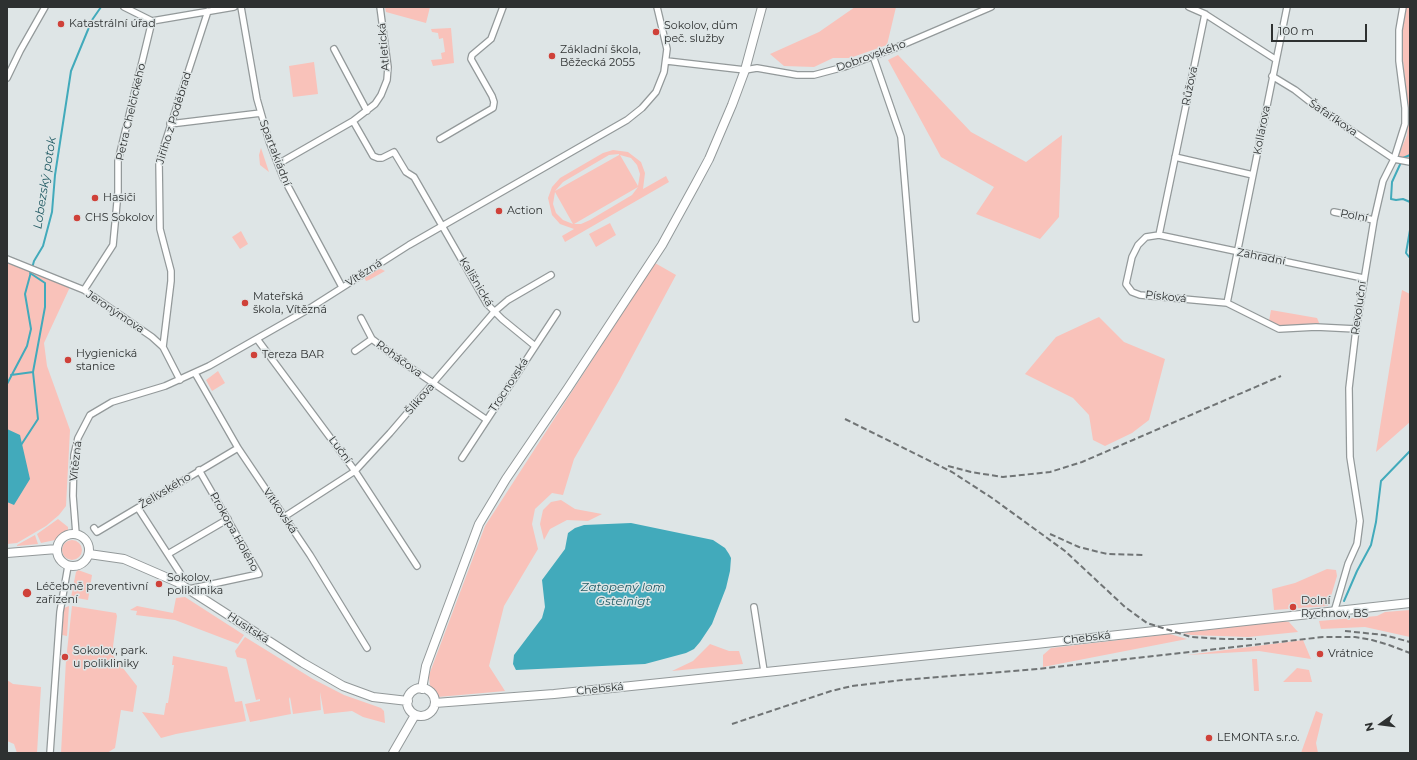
<!DOCTYPE html>
<html>
<head>
<meta charset="utf-8">
<style>
  body { margin:0 }
  #map { position:relative; width:1417px; height:760px; overflow:hidden; background:#dee5e6; font-family:Montserrat,sans-serif }
  canvas { display:block }
  .frame { position:absolute; inset:0; border:8px solid #2e3131; pointer-events:none }
  .north { position:absolute; left:1361px; top:704px; width:40px; height:40px; -webkit-text-stroke:3px #dee5e6; paint-order:stroke; rotate:256deg; font-size:11px; font-weight:700; line-height:16px; text-align:center; color:#2e3131 }
  .north::after { content:''; display:block; margin:auto; width:14px; height:18px; background:#2e3131; clip-path:polygon(50% 0,100% 100%,50% 72%,0 100%) }
  .scale { position:absolute; left:1271px; top:24px; width:96px; height:18px; box-sizing:border-box; border:2px solid #2e3131; border-top:0; padding-left:5px; font-size:12px; line-height:14px; white-space:nowrap; color:#2e3131; -webkit-text-stroke:3px #dee5e6; paint-order:stroke }
</style>
</head>
<body>
<div id="map">
<canvas width="1417" height="760"></canvas>
<div class="frame"></div>
<div class="north">N</div>
<div class="scale">100 m</div>
</div>
<script>
const g = document.querySelector('canvas').getContext('2d');
g.lineJoin = 'round';
function paint(path, color) { g.fillStyle = color; g.fill(path, 'evenodd'); }
const poly = rows => new Path2D(rows.map(r => 'M' + r).join(''));
function trace(path, color, width, dash) { g.strokeStyle = color; g.lineWidth = width; g.lineCap = dash ? 'butt' : 'round'; g.setLineDash(dash || []); g.stroke(path); }
function drawText(font, color, halo, rows, align = 'center') {
  g.font = font + ' Montserrat,sans-serif'; g.lineWidth = 3; g.setLineDash([]); g.textBaseline = 'middle'; g.strokeStyle = halo; g.fillStyle = color; for (const [text, x, y, turn = 0] of rows) {
    g.save(); g.translate(x, y); g.rotate((+turn || 0) * Math.PI / 180); g.textAlign = isNaN(turn) ? turn : align; if (halo) g.strokeText(text, 0, 0); g.fillText(text, 0, 0); g.restore();
  }
}
paint(poly([
  [385,7,430,7,426,23,386,12],
  [855,7,896,7,887,45,850,58,833,58,814,67,784,66,770,54,819,32],
  [1406,7,1410,7,1410,159,1405,159,1398,157,1407,135,1409,116,1403,60,1403,18],
  [451,28,454,63,433,66,431,60,442,59,441,53,445,52,443,38,439,39,438,33,432,32,431,29],
  [898,55,971,132,1026,162,1062,135,1059,217,1040,239,976,214,994,187,941,157,888,60],
  [314,62,318,94,293,97,289,66],
  [261,148,269,172,260,165,259,155],
  [613,150,628,152,641,162,645,173,643,189,666,176,669,182,565,242,562,236,574,229,560,224,552,215,548,198,552,187,560,178,603,153],
  [619,154,619,155,555,191,563,182,609,155],
  [620,155,631,158,637,165,640,174,638,186],
  [638,187,632,195,590,220,581,224,574,224],
  [555,192,573,224,563,220,556,213,553,204],
  [610,223,616,235,596,247,589,234],
  [241,231,248,244,240,249,232,237],
  [7,263,70,287,44,343,47,366,70,430,66,506,59,515,46,526,17,543,7,544],
  [655,263,676,275,619,381,574,459,563,495,552,493,535,509,532,524,538,549,504,606,489,666,505,691,438,697,430,687,429,675,485,526],
  [381,269,385,271,369,280,366,281,364,277,376,270],
  [1402,290,1410,294,1410,422,1376,452],
  [1271,310,1317,318,1320,325,1278,325,1269,321],
  [1099,317,1124,342,1165,359,1149,420,1132,433,1105,446,1093,440,1089,415,1073,398,1025,374,1056,337],
  [218,371,225,383,212,391,206,380],
  [561,500,575,509,602,514,588,521,567,520,550,529,544,540,540,524,543,510,551,502],
  [58,519,68,527,68,530,55,540,41,543,37,534],
  [35,535,38,544,17,546,17,545],
  '62 550a10 10 0 1 1 20 0a10 10 0 1 1-20 0Z',
  [1327,569,1336,570,1337,576,1328,606,1274,610,1272,589,1295,583],
  [78,570,92,575,88,600,71,597,76,572],
  [185,597,244,635,238,644,175,620,136,615,137,611,130,610,137,606,173,613,176,598],
  [69,606,67,636,62,635,64,608],
  [72,606,116,613,117,616,112,654,137,686,133,712,121,710,115,748,107,753,61,753,66,660],
  [1410,610,1410,637,1365,627,1321,629,1319,621,1377,616,1385,612],
  [1282,621,1289,622,1298,632,1248,637,1191,635,1183,633],
  [1170,634,1187,639,1043,667,1043,655,1051,648],
  [245,637,313,679,344,695,381,708,384,711,385,723,363,717,352,711,324,714,320,692,321,710,293,714,290,697,289,699,291,714,250,722,245,704,260,701,260,699,256,700,246,659,237,657,235,651],
  [1303,640,1311,659,1259,651,1187,655],
  [710,644,729,651,739,651,743,664,672,671,693,661],
  [173,656,227,667,235,702,242,701,246,721,176,734,161,738,142,712,164,715,166,703,168,703,174,665,172,665],
  [1252,659,1257,659,1259,691,1254,691],
  [1297,668,1309,670,1312,682,1283,682],
  [7,680,13,684,41,687,37,753,17,753,14,744,7,741],
  [1316,711,1323,714,1316,743,1318,753,1301,753]
]), '#f9c2ba');
paint(poly([
  [7,429,20,435,30,479,14,505,7,502],
  [631,523,713,540,725,548,729,554,731,558,730,571,726,588,712,624,700,642,694,649,686,653,645,664,516,670,513,664,514,655,542,618,545,607,542,580,565,549,568,533,575,528,584,525]
]), '#42aabb');
trace(poly([
  [1410,155,1403,158,1392,182,1391,199,1396,200,1403,199,1410,202],
  [1410,230,1406,253,1410,258],
  [11,375,33,372,45,307,45,283,30,273],
  [7,384,27,346,31,329,25,294,34,261,43,246,52,212,55,175,71,71,92,20,101,7],
  [21,445,38,419,33,372],
  [1344,601,1357,571,1371,545,1376,522,1381,481,1410,451]
]), '#42aabb', 2);
const street = poly([
  [124,7,152,21,234,7],
  [241,7,257,99,269,141,283,177,342,287],
  [1189,7,1205,14,1275,59],
  [334,49,367,111],
  [873,56,901,137,916,319],
  [667,61,745,70,757,68,797,75,814,75,844,67,895,48,991,7],
  [1272,76,1295,90,1318,108,1394,159,1410,162],
  [7,78,20,51,45,7],
  [353,121,373,156,378,158,382,158,394,152,406,172,414,177,487,304,502,319,535,346],
  [170,124,261,113],
  [440,139,493,108,494,102,492,96,471,59,472,55,491,39,503,7],
  [1175,157,1253,175],
  [278,164,353,121,375,104,381,95,387,80,388,67,380,7],
  [1334,212,1374,220],
  [1159,235,1205,14],
  [7,259,84,290,152,337,163,347,180,380],
  [84,290,113,245,118,192,118,161,152,21],
  [1227,303,1287,7],
  [361,318,372,339,398,359,487,420],
  [1356,329,1316,327,1279,329,1227,303,1140,295,1132,292,1126,284,1132,257,1138,245,1146,237,1159,235,1363,278],
  [257,339,355,471,417,566],
  [163,347,171,281,171,271,160,229,159,161,208,11],
  [355,351,372,339],
  [195,373,238,448,310,555,367,648],
  [462,458,557,313],
  [138,508,180,573],
  [284,517,355,471,390,433,494,312,508,300,551,275],
  [94,528,97,532,238,448],
  [76,534,73,496,74,455,78,438,90,415,112,402,165,386,209,366,307,310,409,245,627,120,642,108,656,92,664,72,667,49,657,7],
  [168,554,228,519],
  [189,589,259,574,199,470],
  [754,607,764,671],
  [1334,612,1348,564,1357,544,1360,521,1350,457,1349,388,1356,329,1374,220,1383,181,1394,159,1405,124,1405,108,1399,61,1399,30,1403,7],
  [50,753,60,612,68,566]
]);
const secondary = poly([
  '57 550a16 16 0 1 1 32 0a16 16 0 1 1-32 0Z',
  [7,553,57,549],
  [89,554,124,559,177,582,303,663,343,686,373,697,408,701],
  '407 702a14 14 0 1 1 28 0a14 14 0 1 1-28 0Z',
  [422,689,426,666,479,524,506,479,568,388,662,245,695,185,709,159,732,105,745,70,762,7],
  [435,703,554,694,1036,644,1410,603],
  [393,753,415,715]
]);
trace(street, '#93999a', 8);
trace(secondary, '#93999a', 10);
trace(street, '#fff', 5.5);
trace(secondary, '#fff', 8);
trace(poly([
  [845,419,952,472,992,498,1065,551,1125,607,1147,623,1191,637,1225,639,1256,639],
  [948,466,971,472,1003,477,1050,472,1082,462,1281,376],
  [1050,534,1079,547,1107,554,1143,555],
  [1345,631,1384,635,1410,642],
  [732,724,831,691,852,686,902,680,1038,669,1323,637,1355,637,1372,640,1389,645,1410,653]
]), '#707475', 2, [6, 3]);
for (const [x, y, r, color] of [
  [61,24,4,"#cf4139"],
  [656,32,4,"#cf4139"],
  [552,56,4,"#cf4139"],
  [95,198,4,"#cf4139"],
  [499,211,4,"#cf4139"],
  [77,218,4,"#cf4139"],
  [245,303,4,"#cf4139"],
  [254,355,4,"#cf4139"],
  [68,360,4,"#cf4139"],
  [159,584,4,"#cf4139"],
  [27,593,5,"#cf4139"],
  [1293,607,4,"#cf4139"],
  [1320,654,4,"#cf4139"],
  [65,657,4,"#cf4139"],
  [1209,738,4,"#cf4139"]
]) { const dot = new Path2D(); dot.arc(x, y, r, 0, 2 * Math.PI); g.fillStyle = color; g.fill(dot); trace(dot, '#dee5e6', 1.5); }
drawText('11px', '#2e3131', '#dee5e6', [
  ["Katastrální úřad",69,24],
  ["Sokolov, dům",664,26],
  ["peč. služby",664,39],
  ["Základní škola,",560,50],
  ["Běžecká 2055",560,63],
  ["Hasiči",103,198],
  ["Action",507,211],
  ["CHS Sokolov",85,218],
  ["Mateřská",253,297],
  ["škola, Vítězná",253,310],
  ["Hygienická",76,354],
  ["stanice",76,367],
  ["Tereza BAR",262,355],
  ["Sokolov,",167,578],
  ["poliklinika",167,591],
  ["Léčebně preventivní",36,587],
  ["zařízení",36,600],
  ["Dolní",1301,601],
  ["Rychnov, BS",1301,614],
  ["Sokolov, park.",73,651],
  ["u polikliniky",73,664],
  ["Vrátnice",1328,654],
  ["LEMONTA s.r.o.",1217,738]
], 'left');
drawText('11px', '#2e3131', '#dee5e6', [
  ["Atletická",384,47,-95],
  ["Dobrovského",871,56,-20],
  ["Růžová",1190,86,-78],
  ["Petra Chelčického",131,112,-77],
  ["Jiřího z Poděbrad",174,118,-73],
  ["Šafaříkova",1333,118,34],
  ["Kollárova",1262,130,-79],
  ["Spartakiádní",275,153,69],
  ["Polní",1354,216,11],
  ["Zahradní",1261,257,11],
  ["Vítězná",364,273,-33],
  ["Kališnická",476,282,59],
  ["Písková",1166,297,6],
  ["Revoluční",1359,308,-82],
  ["Jeronýmova",115,312,34],
  ["Roháčova",399,359,36],
  ["Trocnovská",509,385,-57],
  ["Šlikova",420,399,-49],
  ["Luční",340,450,53],
  ["Vítězná",76,461,-84],
  ["Želivského",165,491,-31],
  ["Vítkovská",280,511,56],
  ["Prokopa Holého",234,532,61],
  ["Husitská",248,628,33],
  ["Chebská",1087,638,-7],
  ["Chebská",600,689,-6]
]);
drawText('italic 12px', '#235c65', '#dee5e6', [
  ["Lobezský potok",45,183,-81],
  ["Zatopený lom",623,587],
  ["Gsteinigt",623,601]
]);
</script>
</body>
</html>
